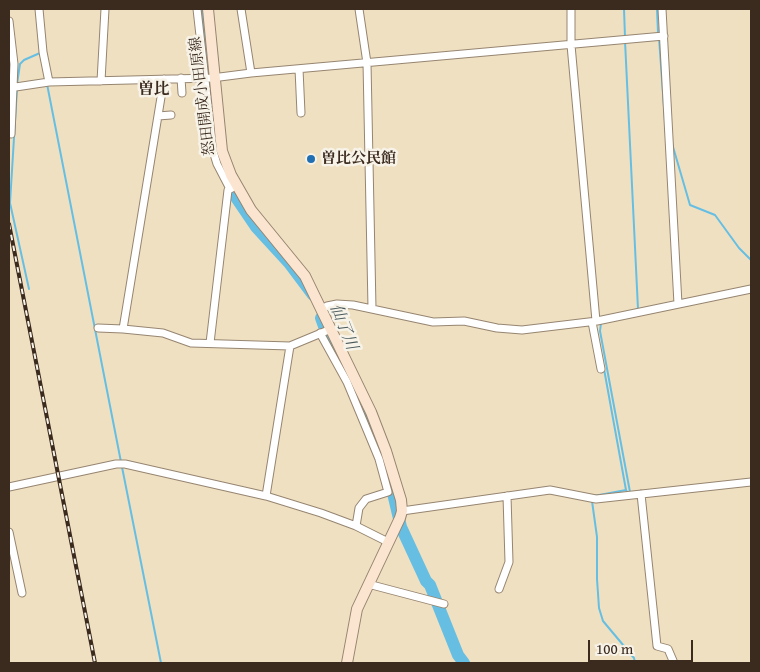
<!DOCTYPE html>
<html>
<head>
<meta charset="utf-8">
<style>
  body { margin:0 }
  #map { position:relative; width:760px; height:672px; overflow:hidden; background:#f0e0c2; font-family:"Gentium Book Plus",serif }
  canvas { display:block }
  .frame { position:absolute; inset:0; border:10px solid #3b2a1e; pointer-events:none }
  .scale { position:absolute; left:588px; top:640px; width:105px; height:22px; box-sizing:border-box; border:2px solid #3b2a1e; border-top:0; padding-left:6px; font-size:15px; line-height:18px; white-space:nowrap; color:#3b2a1e; -webkit-text-stroke:4px #f7f3e8; paint-order:stroke }
</style>
</head>
<body>
<div id="map">
<canvas width="760" height="672"></canvas>
<div class="frame"></div>
<div class="scale">100 m</div>
</div>
<script>
const g = document.querySelector('canvas').getContext('2d');
g.lineJoin = 'round';
const poly = rows => new Path2D(rows.map(r => 'M' + r).join(''));
function trace(path, color, width, dash) { g.strokeStyle = color; g.lineWidth = width; g.lineCap = dash ? 'butt' : 'round'; g.setLineDash(dash || []); g.stroke(path); }
function drawText(font, color, halo, rows, align = 'center') {
  g.font = font + ' "Gentium Book Plus","Noto Serif JP",serif'; g.lineWidth = 5; g.setLineDash([]); g.textBaseline = 'middle'; g.strokeStyle = halo; g.fillStyle = color; for (const [text, x, y, turn = 0] of rows) {
    g.save(); g.translate(x, y); g.rotate((+turn || 0) * Math.PI / 180); g.textAlign = isNaN(turn) ? turn : align; if (halo) g.strokeText(text, 0, 0); g.fillText(text, 0, 0); g.restore();
  }
}
trace(poly([
  [624,9,625,37],
  [657,9,658,33],
  [659,38,666,135],
  [625,41,638,309,636,310],
  [17,84,20,64,24,60,40,53],
  [47,84,121,462],
  [17,89,10,203,29,289],
  [671,140,690,205,715,215,739,248,751,260],
  [604,369,626,490],
  [122,467,161,663],
  [594,496,626,490,627,492,630,492,600,331,601,323],
  [592,501,597,537,597,579,599,608,603,621,634,658,635,663]
]), '#66bfe3', 2);
trace(poly([
  [202,9,213,119,220,162,237,199,256,227,289,263,313,295],
  [321,318,329,340,354,388,377,441],
  [388,472,401,527,426,581,430,585,458,655,464,663]
]), '#66bfe3', 12);
const minor = poly([
  [39,9,43,52,49,82],
  [197,9,213,151,217,164,230,189],
  [241,9,251,73],
  [359,9,367,63,372,308],
  [571,9,571,45,596,321],
  [662,9,678,304],
  [9,21,14,64,11,134],
  [299,69,301,113],
  [181,78,182,93],
  [164,79,123,329,163,333,191,343,290,346,331,329],
  [101,81,105,9],
  [9,88,49,82,212,78,251,73,664,36],
  [158,116,171,115],
  [321,310,327,306,337,304,353,305,433,322,464,321,497,328,522,330,597,321,751,289],
  [592,322,601,369],
  [98,328,123,329],
  [320,333,347,382,367,430,379,459,388,492,366,499,359,508,356,526],
  [210,343,228,190,232,188],
  [9,487,116,464,125,464,266,496,321,513,356,526,388,542],
  [641,494,657,646,668,649,674,663],
  [266,496,290,346],
  [402,511,550,490,596,499,751,482],
  [9,532,22,593],
  [368,584,444,604],
  [499,589,509,562,507,496]
]);
const secondary = poly([
  [208,9,222,151,231,175,251,210,305,276,371,412,386,451,401,500,402,511,400,518,357,609,347,663]
]);
trace(minor, '#968570', 9);
trace(secondary, '#968570', 12);
trace(minor, '#fff', 7);
trace(secondary, '#fce5d0', 10);
const rail = poly([
  [9,224,95,663]
]);
trace(rail, '#3b2a1e', 4);
trace(rail, '#f7f3e8', 2, [5.5]);
for (const [x, y, r, color] of [
  [311,159,5,"#1f6fb2"]
]) { const dot = new Path2D(); dot.arc(x, y, r, 0, 2 * Math.PI); g.fillStyle = color; g.fill(dot); trace(dot, '#f7f3e8', 2); }
drawText('15px', '#3b2a1e', '#f7f3e8', [
  ["怒田開成小田原線",203,96,-97]
]);
drawText('bold 15px', '#3b2a1e', '#f7f3e8', [
  ["曽比公民館",321,159]
], 'left');
drawText('bold 16px', '#3b2a1e', '#f7f3e8', [
  ["曽比",154,90]
]);
drawText('italic 16px', '#485759', '#f7f3e8', [
  ["仙了川",343,327,68]
]);
</script>
</body>
</html>
